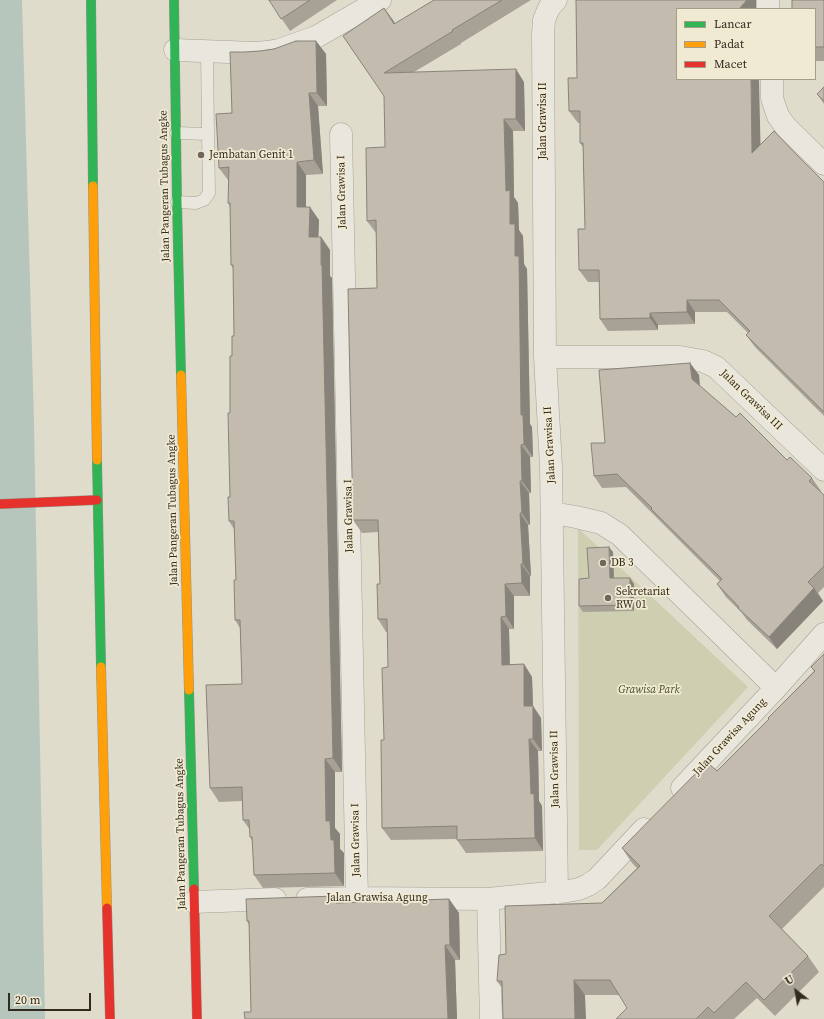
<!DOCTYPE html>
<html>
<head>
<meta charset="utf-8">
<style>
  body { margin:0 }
  #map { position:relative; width:824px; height:1019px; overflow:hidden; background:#e0dccc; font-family:"Source Serif 4",serif }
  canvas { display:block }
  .legend { position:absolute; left:676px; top:8px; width:140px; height:72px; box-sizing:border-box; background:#f1ead3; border:1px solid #a59d8b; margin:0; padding:5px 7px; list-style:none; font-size:12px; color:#332a1f }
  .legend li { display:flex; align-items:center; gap:8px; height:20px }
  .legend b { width:20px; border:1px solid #a59d8b }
  .north { position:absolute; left:776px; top:971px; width:40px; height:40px; -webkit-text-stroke:3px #f1ead3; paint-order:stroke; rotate:329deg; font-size:11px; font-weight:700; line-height:16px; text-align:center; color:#332a1f }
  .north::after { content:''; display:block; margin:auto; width:14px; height:18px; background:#332a1f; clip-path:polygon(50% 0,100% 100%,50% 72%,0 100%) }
  .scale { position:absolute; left:8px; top:993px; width:83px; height:18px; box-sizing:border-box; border:2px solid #332a1f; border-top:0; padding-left:5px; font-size:12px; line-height:14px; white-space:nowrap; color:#332a1f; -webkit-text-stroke:3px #f1ead3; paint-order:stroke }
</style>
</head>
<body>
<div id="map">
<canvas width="824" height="1019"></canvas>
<ul class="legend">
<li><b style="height:5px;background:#30b455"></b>Lancar</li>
<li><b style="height:5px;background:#ff9f0a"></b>Padat</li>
<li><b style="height:5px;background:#e5322d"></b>Macet</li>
</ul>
<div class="north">U</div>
<div class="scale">20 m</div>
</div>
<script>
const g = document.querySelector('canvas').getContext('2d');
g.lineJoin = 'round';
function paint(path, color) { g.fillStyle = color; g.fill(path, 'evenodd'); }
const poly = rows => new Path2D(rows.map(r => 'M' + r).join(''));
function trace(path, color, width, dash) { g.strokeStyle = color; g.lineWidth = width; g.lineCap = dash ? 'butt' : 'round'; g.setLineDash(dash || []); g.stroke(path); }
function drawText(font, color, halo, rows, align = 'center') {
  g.font = font + ' "Source Serif 4",serif'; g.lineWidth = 3.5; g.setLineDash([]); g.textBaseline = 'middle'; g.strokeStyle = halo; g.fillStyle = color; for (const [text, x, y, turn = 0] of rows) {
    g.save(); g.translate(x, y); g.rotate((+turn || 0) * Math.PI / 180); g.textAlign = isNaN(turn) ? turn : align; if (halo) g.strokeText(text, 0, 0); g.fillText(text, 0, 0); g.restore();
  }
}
paint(poly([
  [578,528,748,687,597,850,579,850]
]), '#cdcfb0');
paint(poly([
  [0,0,22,0,34,422,45,1019,0,1019]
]), '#b7c6bd');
const lane = poly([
  [176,133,208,134,207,51],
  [177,202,196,203,204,200,209,193,208,134]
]);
const street = poly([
  [556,0,549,8,544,20,543,35,545,357,551,467,557,893],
  [768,0,768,9],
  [175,50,255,53,267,52,279,50,316,37,380,0],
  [772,79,772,98,778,116,786,127,824,164],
  [341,134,357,898],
  [545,357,680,357,703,361,716,367,824,470],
  [552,513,576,517,601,523,620,535,776,688],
  [682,788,776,688,824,634],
  [307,899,357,898,488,899,568,891,579,889,588,885,597,879,644,829],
  [488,899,491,1019],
  [194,902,275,899]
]);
const fast = poly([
  [91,0,93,186],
  [174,0,177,202,181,375],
  [97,460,101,667],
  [189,690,194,889]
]);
const slow = poly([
  [93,186,97,460],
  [181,375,189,690],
  [101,667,107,908]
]);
const jam = poly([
  [0,504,97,500],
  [194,889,197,1019],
  [107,908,110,1019]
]);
trace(lane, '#a5a196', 13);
trace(street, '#a5a196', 23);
trace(fast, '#959085', 10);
trace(slow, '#959085', 10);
trace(jam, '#959085', 10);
trace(lane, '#e9e6dd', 12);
trace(street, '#e9e6dd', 22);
trace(fast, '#30b455', 9);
trace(slow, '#ff9f0a', 9);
trace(jam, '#e5322d', 9);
paint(poly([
  [269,0,337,0,290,31],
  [434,0,531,0,461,43,461,44,414,72,524,82,525,131,513,131,514,197,518,203,519,230,523,236,524,264,527,269,530,424,532,427,533,457,530,457,531,493,529,493,530,525,528,525,531,576,530,576,530,596,514,596,514,629,509,629,510,664,524,664,532,677,533,706,541,718,542,751,538,751,539,801,542,806,543,851,466,853,457,840,457,839,391,840,382,828,384,740,388,667,388,632,386,632,378,619,380,584,378,532,362,533,353,520,377,288,376,233,367,221,385,147,384,8,395,24],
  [576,0,756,0,756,9,677,9,760,145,798,156,824,182,824,416,755,347,746,335,748,333,727,312,695,312,695,324,658,325,658,330,608,331,600,319,599,282,588,282,579,270,585,229,583,147,580,143,580,123,578,123,569,111,577,78],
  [824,0,824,61,815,61,815,9],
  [316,41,326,54,327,106,318,106,323,174,306,175,306,207,319,220,318,237,321,237,330,250,330,276,332,278,342,772,335,772,335,828,340,834,340,849,344,853,344,886,263,888,254,875,253,842,250,837,250,830,243,820,242,801,219,802,210,788,242,684,240,628,235,620,236,580,234,529,229,521,230,497,230,413,232,356,234,336,233,268,231,265,230,207,228,203,228,180,219,168,245,52,260,51],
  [824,87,824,104,817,94],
  [690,363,699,375,700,386,736,417,787,460,812,478,821,491,820,492,824,495,824,587,818,593,823,601,777,649,747,620,742,613,726,597,717,584,720,581,626,487,602,488,594,476,605,443],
  [613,552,614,578,634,584,634,611,583,612,579,606,589,578],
  [824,654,824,887,782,929,808,956,819,972,775,1016,757,998,734,1019,616,1019,627,1008,620,995,585,995,502,988,497,981,506,954,602,903,637,868,632,863,622,848,717,771,769,719,768,718,814,671,811,667],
  [336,896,340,903,449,899,459,913,460,960,455,960,457,1019,245,1019,251,1012,249,925,247,921]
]), '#a8a196');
paint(poly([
  [747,0,756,0,756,9,739,9],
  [384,8,393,20,403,37,394,24],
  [316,41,326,54,327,106,317,93],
  [516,69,524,82,525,131,516,119],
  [751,79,759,79,761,166,752,153],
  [309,93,318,106,323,174,314,160],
  [504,119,513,131,514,197,518,203,519,230,523,236,524,264,527,269,530,424,532,427,533,457,524,444,521,415,515,256,510,224,506,191],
  [297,162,306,175,306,220,297,207],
  [310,207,319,220,318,250,309,237],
  [321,237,330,250,330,276,332,278,342,772,333,758],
  [687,300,695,312,695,324,687,312],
  [650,313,658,325,658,330,650,318],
  [690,363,699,375,700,391,692,379],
  [521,445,530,457,531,493,522,481],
  [520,481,529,493,530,525,522,513],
  [520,513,528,525,531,576,523,564],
  [609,547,613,552,614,584,610,578],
  [521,564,530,576,530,596,522,583],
  [630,578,634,584,634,611,630,605],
  [505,584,514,596,514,629,506,616],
  [814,588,823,601,777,649,769,637],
  [501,617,509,629,510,677,502,665],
  [524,664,532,677,533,706,541,718,542,751,533,739,524,706],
  [529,739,538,751,539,801,542,806,543,851,535,838,531,794],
  [325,759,335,772,335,828,340,834,340,849,344,853,344,886,335,873,331,840,326,821],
  [336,896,346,911,336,903],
  [449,899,459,913,460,960,450,945],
  [445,945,455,960,457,1019,448,1019],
  [574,980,585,995,586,1019,575,1019]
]), '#88837a');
const building = poly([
  [269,0,310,0,281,19,269,0],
  [434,0,502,0,452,30,453,31,384,73,516,69,516,119,504,119,506,191,510,190,510,224,515,224,515,256,519,256,521,415,523,415,524,444,521,445,522,481,520,481,522,513,520,513,523,564,521,564,522,583,505,584,506,616,501,617,502,665,524,664,524,706,533,706,533,739,529,739,531,794,534,793,535,838,457,840,457,826,382,828,381,740,384,740,382,668,388,667,387,619,378,619,377,584,380,584,378,520,353,520,348,289,377,288,376,220,367,221,366,148,385,147,384,96,343,36,384,8,394,24,434,0],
  [576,0,747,0,739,9,677,9,677,79,751,79,752,153,774,131,798,156,824,182,824,412,746,335,750,331,719,300,687,300,687,312,650,313,650,318,600,319,599,270,579,270,578,229,585,229,583,143,580,143,580,111,569,111,568,78,577,78,576,0],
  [792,0,824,0,824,47,815,47,815,9,792,9,792,0],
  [296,41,316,41,317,93,309,93,314,160,297,162,297,207,310,207,309,237,321,237,321,265,322,265,333,758,325,759,326,821,330,821,331,840,334,840,335,873,254,875,252,837,250,837,249,820,243,820,242,787,210,788,206,685,242,684,240,620,235,620,234,580,236,580,234,521,229,521,228,497,230,497,228,413,230,413,230,356,232,356,232,336,234,336,233,265,231,265,230,203,228,203,229,167,219,168,216,114,232,113,230,52,245,52,260,51,274,49,296,41],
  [824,87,824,101,817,94,824,87],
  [690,363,692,379,736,417,740,413,787,460,790,457,812,478,809,481,824,495,824,566,808,582,814,588,769,637,738,608,739,607,717,584,722,579,651,509,652,508,617,474,594,476,591,443,605,443,599,370,690,363],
  [609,547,610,578,630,578,630,605,579,606,579,579,589,578,587,548,609,547],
  [824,654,824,866,821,864,769,916,808,956,764,1000,746,982,714,1013,708,1007,696,1019,616,1019,627,1008,610,980,574,980,575,1019,503,1019,502,981,497,981,499,955,506,954,505,906,602,903,640,866,622,848,707,762,717,771,769,719,768,718,815,671,811,667,824,654],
  [336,896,336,903,449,899,450,945,445,945,448,1019,245,1019,244,1012,251,1012,249,921,247,921,246,899,336,896]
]);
paint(building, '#c3bbae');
trace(building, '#88837a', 1);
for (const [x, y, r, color] of [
  [201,155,4,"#70685c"],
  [603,563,4,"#70685c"],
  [608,598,4,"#70685c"]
]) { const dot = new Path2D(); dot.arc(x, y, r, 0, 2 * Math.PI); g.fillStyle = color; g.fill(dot); trace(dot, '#f1ead3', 1.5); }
drawText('11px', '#332a1f', '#f1ead3', [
  ["Jalan Grawisa II",543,121,-90],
  ["Jalan Pangeran Tubagus Angke",165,186,-91],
  ["Jalan Grawisa I",342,192,-91],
  ["Jalan Grawisa III",751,400,44],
  ["Jalan Grawisa II",550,445,-93],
  ["Jalan Pangeran Tubagus Angke",173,510,-91],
  ["Jalan Grawisa I",349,516,-91],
  ["Jalan Grawisa Agung",730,737,-47],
  ["Jalan Grawisa II",555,769,-91],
  ["Jalan Pangeran Tubagus Angke",181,834,-91],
  ["Jalan Grawisa I",356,840,-91],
  ["Jalan Grawisa Agung",377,898]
]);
drawText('11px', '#332a1f', '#f1ead3', [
  ["Jembatan Genit 1",209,155],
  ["DB 3",611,563],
  ["Sekretariat",616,592],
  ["RW 01",616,605]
], 'left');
drawText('italic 11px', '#414d28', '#f1ead3', [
  ["Grawisa Park",649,690]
]);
</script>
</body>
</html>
